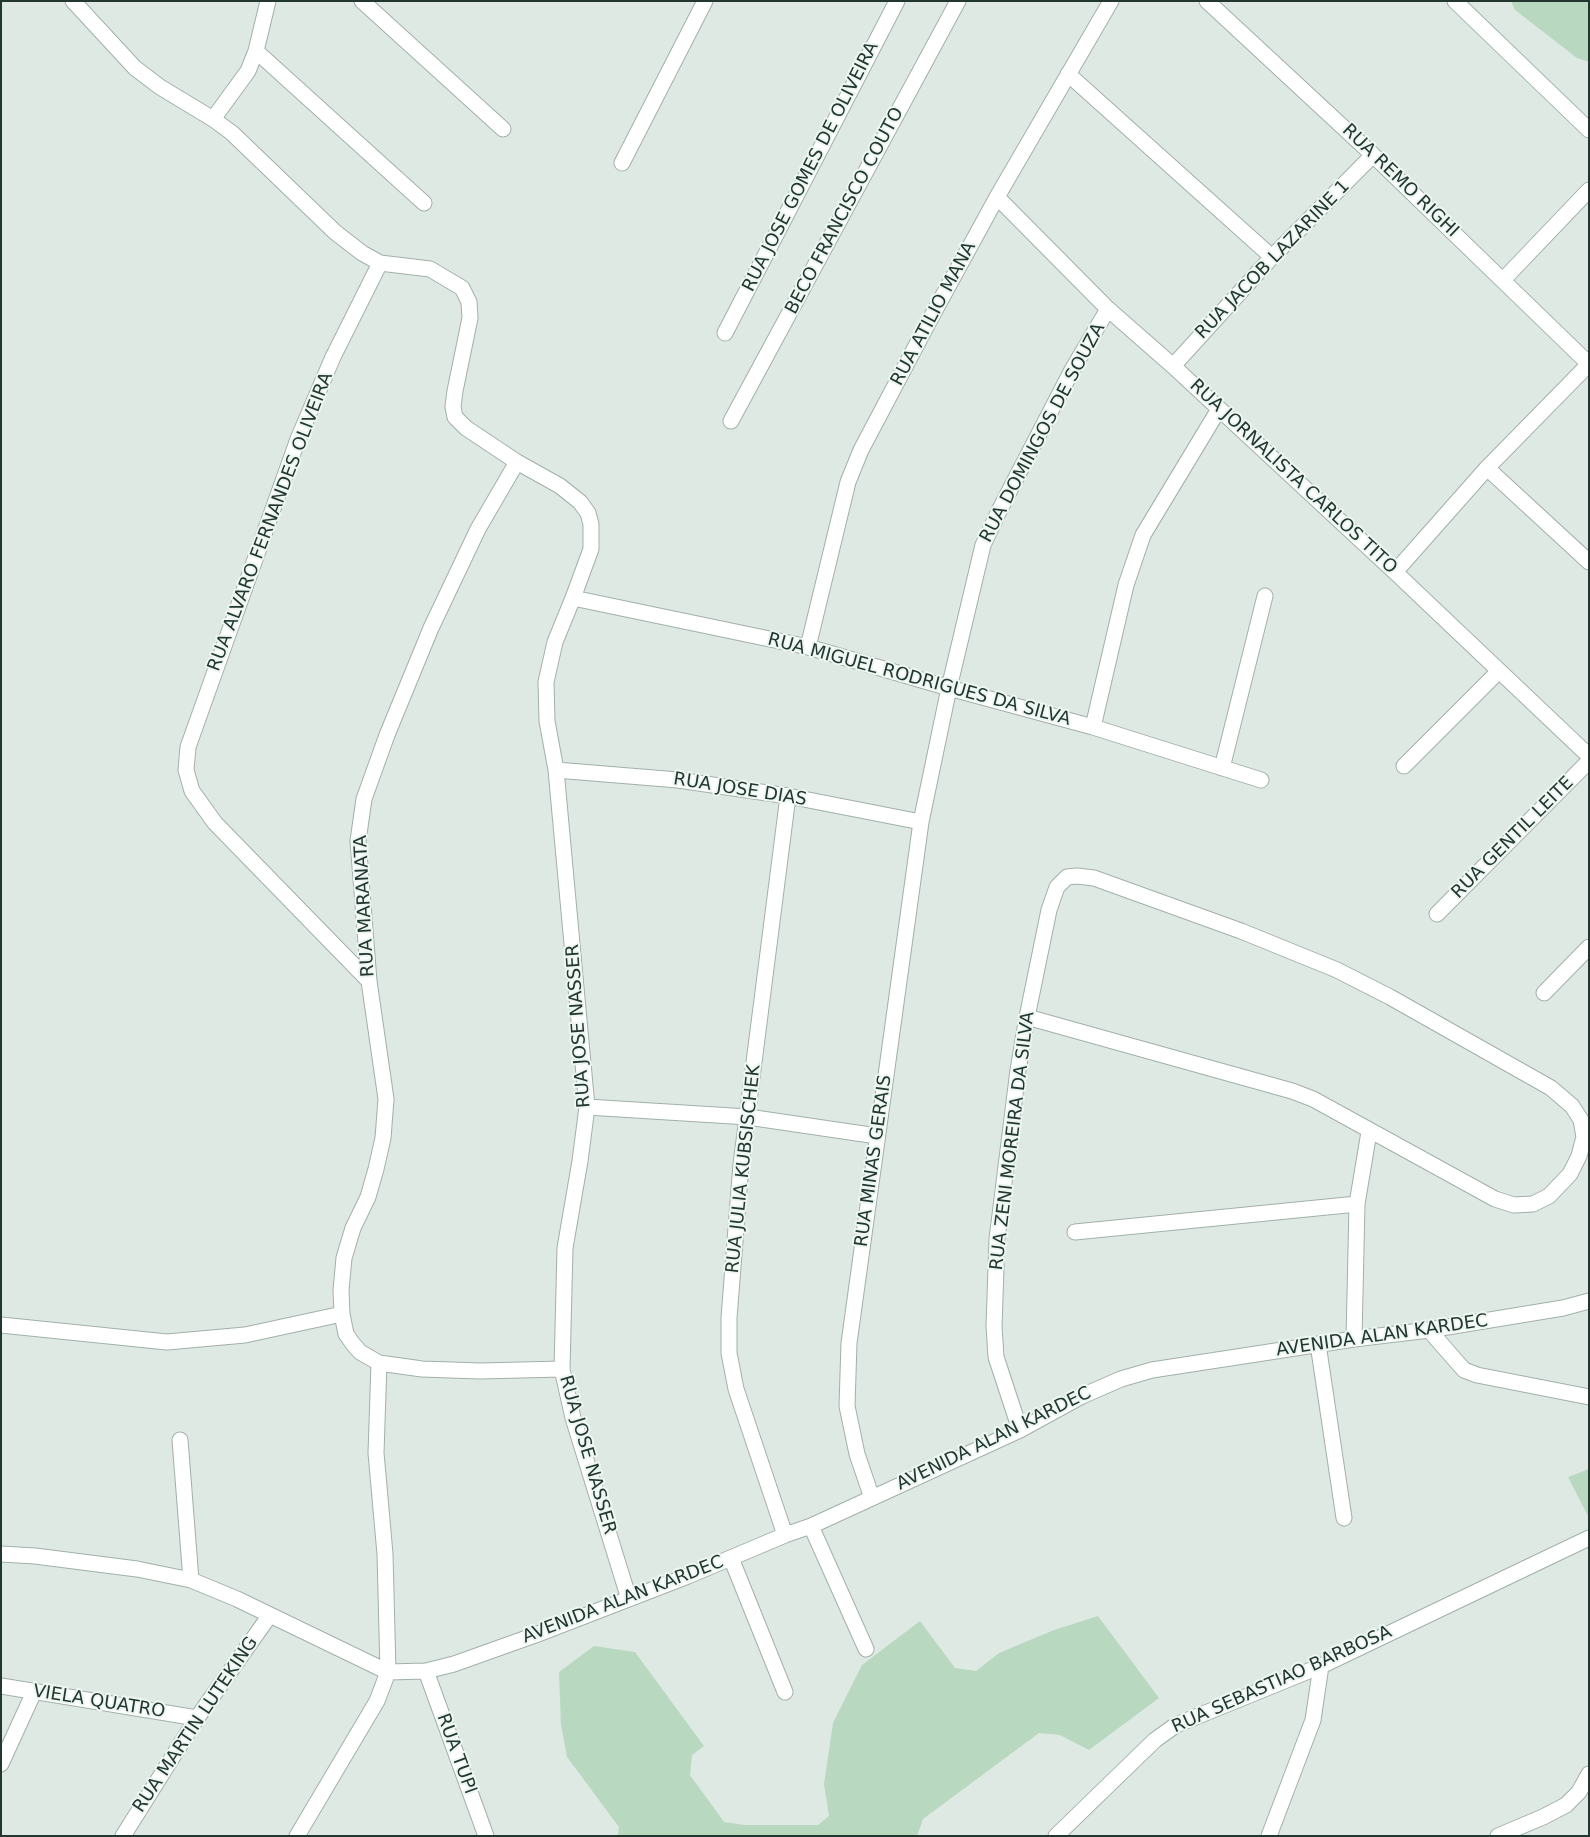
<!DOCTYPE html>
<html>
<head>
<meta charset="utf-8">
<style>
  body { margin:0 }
  #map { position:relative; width:1590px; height:1837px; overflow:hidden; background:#dee9e4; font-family:"DejaVu Sans",sans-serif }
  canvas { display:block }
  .frame { position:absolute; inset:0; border:2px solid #213730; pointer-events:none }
</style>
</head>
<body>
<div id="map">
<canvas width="1590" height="1837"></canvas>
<div class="frame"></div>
</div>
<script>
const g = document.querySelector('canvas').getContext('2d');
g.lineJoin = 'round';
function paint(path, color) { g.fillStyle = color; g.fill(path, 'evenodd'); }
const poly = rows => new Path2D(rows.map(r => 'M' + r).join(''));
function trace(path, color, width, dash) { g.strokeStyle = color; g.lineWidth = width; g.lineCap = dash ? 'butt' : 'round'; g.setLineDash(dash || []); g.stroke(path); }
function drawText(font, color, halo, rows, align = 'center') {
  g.font = font + ' "DejaVu Sans",sans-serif'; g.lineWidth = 4; g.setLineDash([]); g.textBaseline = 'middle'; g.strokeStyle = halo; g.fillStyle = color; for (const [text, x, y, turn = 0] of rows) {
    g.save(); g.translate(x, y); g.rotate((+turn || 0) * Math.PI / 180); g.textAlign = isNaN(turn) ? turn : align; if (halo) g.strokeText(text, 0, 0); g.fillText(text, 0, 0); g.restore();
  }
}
paint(poly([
  [1511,1,1589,1,1589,62,1577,58,1515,10],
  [1589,1469,1589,1518,1568,1477],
  [1098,1616,1159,1698,1089,1750,1060,1735,1039,1733,923,1819,917,1836,618,1836,619,1827,567,1757,561,1725,559,1672,594,1646,635,1652,704,1746,692,1755,690,1775,724,1822,745,1825,818,1825,829,1816,824,1784,833,1723,862,1665,920,1621,955,1668,976,1671,999,1653,1054,1630]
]), '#b8d9c0');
const street = poly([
  [73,1,135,68,160,87,213,119,232,133,335,232,362,253,380,263],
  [362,1,503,129],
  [1207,1,1373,155,1589,364],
  [256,51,424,203],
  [1068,74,1272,257],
  [213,119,248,71,256,51,268,1],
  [622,163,705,1],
  [997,197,1108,309,1173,366,1395,572,1589,756],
  [1503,280,1589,190],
  [725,333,897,1],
  [1173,366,1272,257,1373,155],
  [731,421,958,1],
  [1487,468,1589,562],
  [1395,572,1487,468,1589,364],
  [573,598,808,647,949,688,1093,727,1261,780],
  [808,647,848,482,861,450,927,325,997,197,1111,1],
  [1093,727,1126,585,1143,535,1219,409],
  [1404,766,1499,671],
  [1222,768,1265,596],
  [556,770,678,780,788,796,921,822],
  [1437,914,1589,761],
  [369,981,215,823,192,791,186,770,188,747,298,439,333,357,380,263,430,269,462,288,469,302,470,318,455,391,453,407,455,417,466,428,517,462,560,486,580,502,588,513,591,524,591,549,573,598,555,642,546,682,547,721,556,770,587,1107,580,1161,565,1248,562,1369,573,1418,629,1599],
  [1544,993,1589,947],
  [587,1107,748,1117,877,1136],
  [1075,1232,1357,1204],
  [342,1314,346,1334,353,1344,360,1352,379,1363,422,1369,480,1371,562,1369],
  [1,1325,167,1342,245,1335,342,1314,341,1290,344,1258,353,1228,368,1197,376,1169,383,1138,386,1099,369,981,361,879,358,841,364,799,387,735,431,628,478,529,517,462],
  [1429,1330,1464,1370,1477,1375,1589,1397],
  [1354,1339,1357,1204,1369,1132],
  [1318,1344,1344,1518],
  [1020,1430,996,1357,994,1326,997,1239,1018,1070,1027,1017,1049,910,1057,887,1067,877,1077,876,1094,878,1241,931,1337,970,1390,997,1551,1088,1572,1106,1581,1120,1584,1137,1579,1156,1570,1174,1549,1196,1533,1204,1514,1205,1495,1199,1313,1099,1292,1091,1027,1017],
  [180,1440,191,1580],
  [872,1498,857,1454,847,1406,849,1343,921,822,949,688,983,545,999,511,1072,370,1108,309],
  [811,1526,866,1649],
  [785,1535,736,1389,729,1353,729,1318,741,1164,788,796],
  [1,1554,35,1556,137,1569,191,1580,237,1599,388,1672,426,1671,454,1664,538,1634,688,1576,785,1535,811,1526,1020,1430,1082,1396,1121,1379,1152,1370,1354,1339,1429,1330,1563,1308,1589,1301],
  [731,1558,785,1692],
  [426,1671,486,1836],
  [1,1686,197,1718],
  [1,1764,34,1692],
  [123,1836,197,1718,270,1615],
  [297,1836,377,1701,388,1672,385,1554,376,1453,379,1363],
  [1056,1836,1155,1740,1176,1725,1321,1666,1589,1538],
  [1269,1836,1313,1720,1321,1666],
  [1498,1836,1543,1817,1566,1805,1579,1792,1589,1774]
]);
const secondary = poly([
  [1455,1,1589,130]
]);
trace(street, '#a2b0aa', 17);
trace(secondary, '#9eb3ab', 17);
trace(street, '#fff', 15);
trace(secondary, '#fff', 15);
drawText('18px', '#213730', '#eef6f2', [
  ["RUA JOSE GOMES DE OLIVEIRA",811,167,-63],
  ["RUA REMO RIGHI",1400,181,44],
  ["BECO FRANCISCO COUTO",845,211,-62],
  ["RUA JACOB LAZARINE 1",1273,260,-46],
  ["RUA ATILIO MANA",934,314,-62],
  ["RUA DOMINGOS DE SOUZA",1043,433,-62],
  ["RUA JORNALISTA CARLOS TITO",1293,477,43],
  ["RUA ALVARO FERNANDES OLIVEIRA",271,522,-69],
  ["RUA MIGUEL RODRIGUES DA SILVA",919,680,15],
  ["RUA JOSE DIAS",740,790,9],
  ["RUA GENTIL LEITE",1513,838,-45],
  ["RUA MARANATA",365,906,-93],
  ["RUA JOSE NASSER",579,1026,-94],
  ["RUA ZENI MOREIRA DA SILVA",1013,1141,-83],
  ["RUA MINAS GERAIS",874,1161,-82],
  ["RUA JULIA KUBSISCHEK",744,1169,-84],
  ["AVENIDA ALAN KARDEC",1382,1336,-8],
  ["AVENIDA ALAN KARDEC",994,1439,-26],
  ["RUA JOSE NASSER",587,1455,74],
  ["AVENIDA ALAN KARDEC",623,1600,-21],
  ["RUA SEBASTIAO BARBOSA",1282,1680,-24],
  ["VIELA QUATRO",99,1702,9],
  ["RUA MARTIN LUTEKING",196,1725,-56],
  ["RUA TUPI",456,1754,70]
]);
</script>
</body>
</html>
